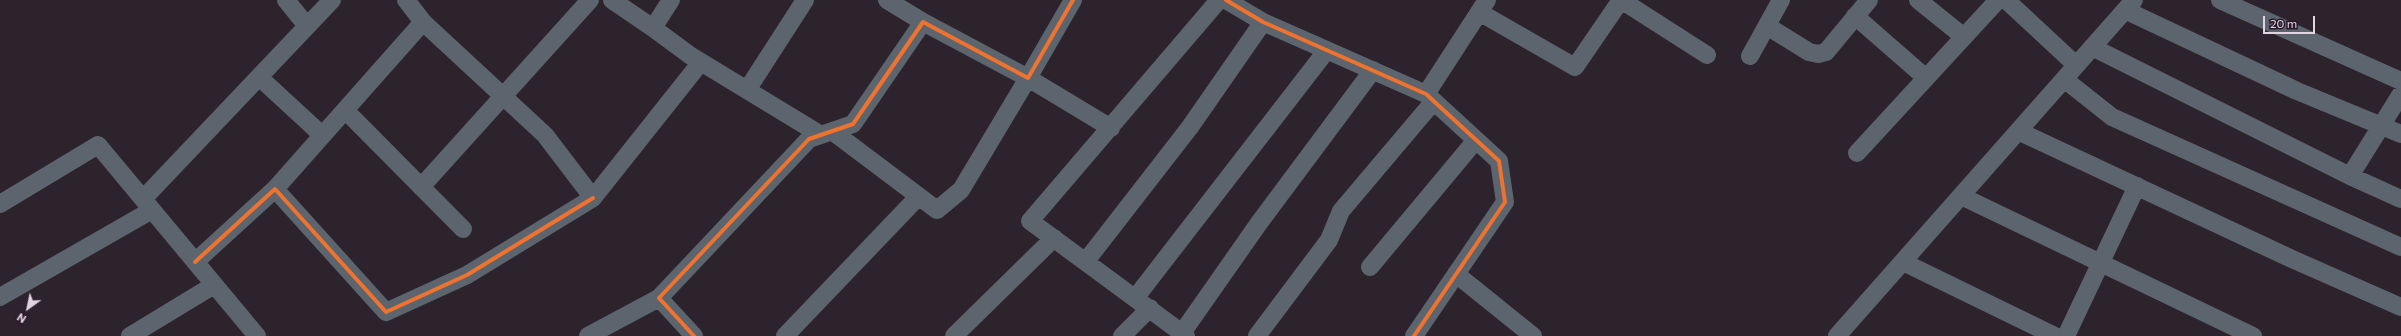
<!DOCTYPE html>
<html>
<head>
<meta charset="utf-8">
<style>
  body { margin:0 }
  #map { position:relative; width:2401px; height:336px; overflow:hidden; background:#2d232d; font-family:Commissioner,sans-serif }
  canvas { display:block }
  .north { position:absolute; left:8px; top:288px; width:40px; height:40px; -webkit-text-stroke:3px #281527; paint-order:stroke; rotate:213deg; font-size:11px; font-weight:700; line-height:16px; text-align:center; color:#e2d5e1 }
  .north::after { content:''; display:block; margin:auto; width:14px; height:18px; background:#e2d5e1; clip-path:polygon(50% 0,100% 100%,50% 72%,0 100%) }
  .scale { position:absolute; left:2263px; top:16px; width:52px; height:18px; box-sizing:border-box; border:2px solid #e2d5e1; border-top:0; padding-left:5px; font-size:12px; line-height:14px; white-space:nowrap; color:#e2d5e1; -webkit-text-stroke:3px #281527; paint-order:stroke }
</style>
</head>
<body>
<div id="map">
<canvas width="2401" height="336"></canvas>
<div class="north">N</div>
<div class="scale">20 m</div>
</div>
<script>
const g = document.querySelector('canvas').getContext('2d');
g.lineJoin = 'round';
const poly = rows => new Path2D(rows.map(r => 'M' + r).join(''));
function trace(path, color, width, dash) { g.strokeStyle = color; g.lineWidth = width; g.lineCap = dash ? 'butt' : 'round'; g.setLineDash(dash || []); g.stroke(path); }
trace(poly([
  [286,0,307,26],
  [406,0,423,22,545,135,593,198,701,62],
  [612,0,653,28],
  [671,0,653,28,691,56,821,135],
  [887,0,923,22],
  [1226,0,1263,22,1426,94,1499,161,1505,202,1414,336],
  [1621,0,1707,55],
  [1918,0,1964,37],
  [2006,0,2076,65],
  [2220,0,2401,81],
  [2125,10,2297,91,2401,134],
  [1479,12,1575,67,1621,0],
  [1855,16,1926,78],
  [1767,26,1809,52,1818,54,1826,52,1869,0],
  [2092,47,2350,176],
  [1750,56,1781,0],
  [259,77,322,135],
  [2064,79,2112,117,2401,247],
  [747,90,805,0],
  [1426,94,1487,0],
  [2401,94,2350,176,2401,199],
  [345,110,463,229],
  [832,131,937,210,961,190,1028,78,1111,128],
  [2018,131,2292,259,2401,307],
  [1857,153,1998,0],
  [421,187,590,0],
  [275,189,423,22],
  [1961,196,2253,336],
  [143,199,332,0],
  [0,204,98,145,257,336],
  [1086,261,1190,127,1263,22],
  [195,262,275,189,386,312,467,275,593,198],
  [1903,262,2055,336],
  [1370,267,1476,140],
  [1456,274,1533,336],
  [0,297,152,210],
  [1136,297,1327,50],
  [1182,333,1259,223,1373,70],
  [130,336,214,285],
  [588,336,659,298],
  [694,336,659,298,809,139,853,124,923,22,1028,78,1073,0],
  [785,336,919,196],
  [954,336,1054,238],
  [1122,336,1150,308],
  [1186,336,1030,221,1219,0],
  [1257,336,1329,240,1341,211,1434,101],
  [1837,336,2134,0],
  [2066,336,2137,186]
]), '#5c646d', 18);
trace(poly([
  [1226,0,1263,22,1426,94,1499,161,1505,202,1414,336],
  [195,262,275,189,386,312,467,275,593,198],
  [694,336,659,298,809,139,853,124,923,22,1028,78,1073,0]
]), '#ef722f', 4);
</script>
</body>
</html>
